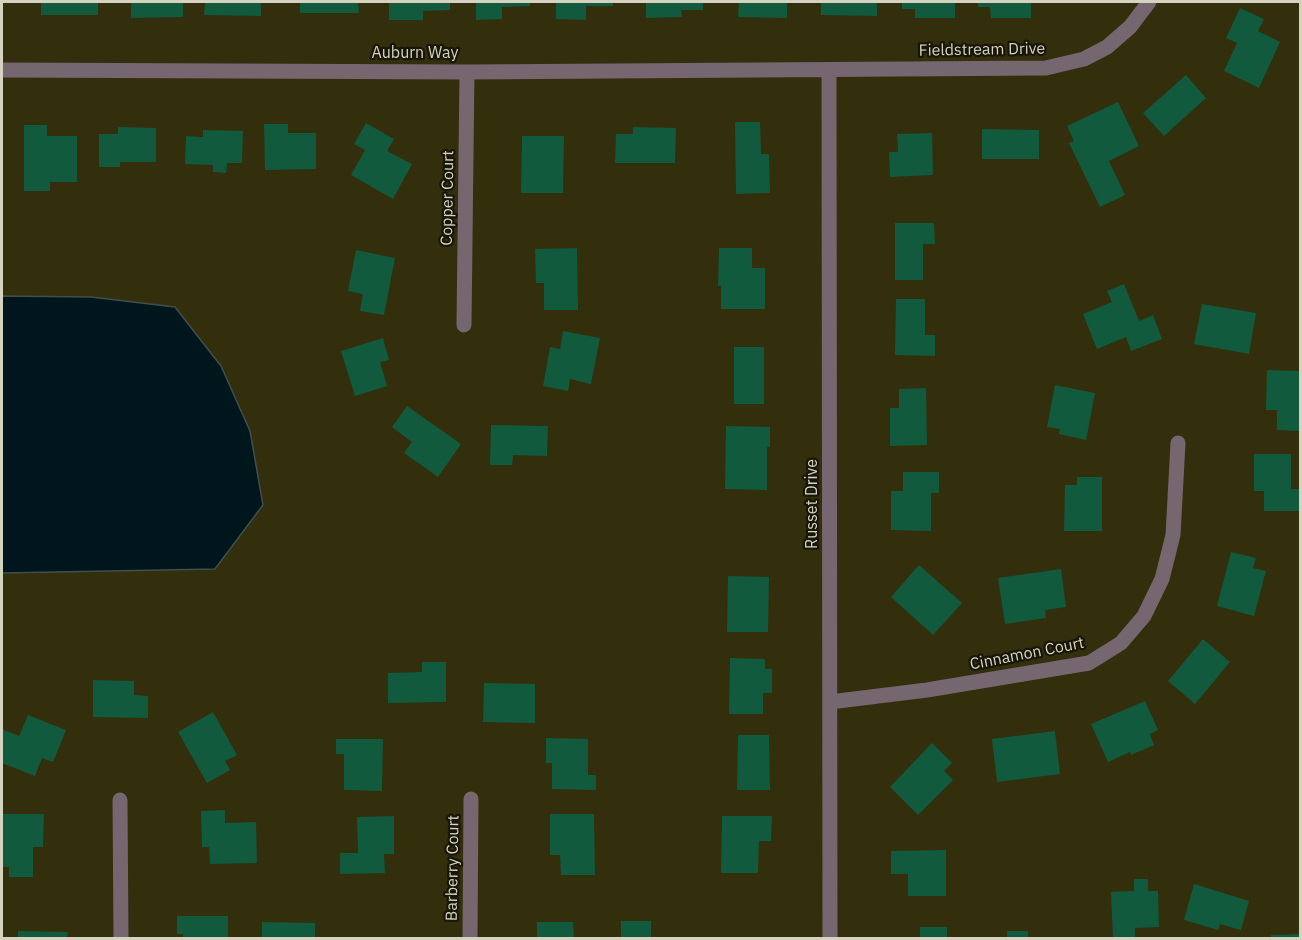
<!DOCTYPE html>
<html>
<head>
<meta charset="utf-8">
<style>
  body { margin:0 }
  #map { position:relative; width:1302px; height:940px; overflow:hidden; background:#332e0b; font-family:"IBM Plex Sans",sans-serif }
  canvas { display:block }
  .frame { position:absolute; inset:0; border:3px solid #d5d3c0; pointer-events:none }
</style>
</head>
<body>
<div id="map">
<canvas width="1302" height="940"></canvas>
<div class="frame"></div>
</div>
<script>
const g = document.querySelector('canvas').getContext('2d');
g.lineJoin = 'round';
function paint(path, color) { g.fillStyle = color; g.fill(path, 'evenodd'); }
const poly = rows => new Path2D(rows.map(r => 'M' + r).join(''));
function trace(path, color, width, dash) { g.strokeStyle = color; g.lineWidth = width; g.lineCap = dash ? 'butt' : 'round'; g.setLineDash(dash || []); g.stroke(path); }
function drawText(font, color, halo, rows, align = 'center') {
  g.font = font + ' "IBM Plex Sans",sans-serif'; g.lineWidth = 4.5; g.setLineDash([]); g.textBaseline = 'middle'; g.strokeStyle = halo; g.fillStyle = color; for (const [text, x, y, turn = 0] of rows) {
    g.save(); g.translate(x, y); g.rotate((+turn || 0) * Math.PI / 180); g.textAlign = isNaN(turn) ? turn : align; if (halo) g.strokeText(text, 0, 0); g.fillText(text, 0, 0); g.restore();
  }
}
const water = poly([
  [2,296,91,297,175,307,221,366,250,431,263,505,215,569,2,573,2,296]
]);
paint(water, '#00161d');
trace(water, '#404f4e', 1.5);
paint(poly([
  [41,2,98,2,98,15,41,15],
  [131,2,183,2,183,17,131,18],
  [205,2,261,2,261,16,204,15],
  [300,2,358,2,359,13,300,13],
  [389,2,450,2,450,10,423,11,423,20,389,20],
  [476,2,530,2,530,6,502,7,502,19,476,20],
  [556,2,613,2,613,6,586,6,586,20,556,19],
  [646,2,703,2,703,10,681,10,682,17,646,18],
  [739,2,787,2,787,18,738,17],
  [821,2,877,2,877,16,821,15],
  [902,2,955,2,955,18,915,18,915,9,902,9],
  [978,2,1031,2,1031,18,991,18,990,7,978,7],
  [1240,8,1264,19,1258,31,1280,42,1259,88,1224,71,1237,43,1226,38],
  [1186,75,1206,98,1164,136,1143,113],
  [1118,102,1139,146,1109,161,1125,195,1100,207,1069,143,1074,141,1067,126],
  [735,122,760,122,761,154,769,154,770,193,736,194],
  [366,123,394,139,387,151,412,164,393,199,351,175,365,150,354,144],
  [264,124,288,124,288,133,316,133,316,169,265,170],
  [24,125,47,125,47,136,77,136,77,182,50,182,50,191,24,191],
  [118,127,156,128,156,162,120,162,120,167,99,167,99,134,118,134],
  [633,127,676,128,675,163,615,163,616,134,633,134],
  [982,129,1039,130,1039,159,982,159],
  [203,130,243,131,242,163,227,163,226,173,213,172,213,165,185,164,186,136,203,137],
  [932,133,933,175,890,177,889,152,898,152,897,134],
  [522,136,564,136,563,193,521,193],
  [895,223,934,223,935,244,923,244,923,280,895,280],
  [577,248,578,310,544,310,544,283,536,283,535,249],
  [719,248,752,248,752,268,765,268,765,309,721,309,721,286,718,286],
  [356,250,395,258,384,315,360,311,363,294,348,291],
  [1124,284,1139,321,1153,315,1162,339,1131,351,1126,337,1097,349,1083,314,1112,302,1107,291],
  [896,299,925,299,925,335,935,335,935,356,895,355],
  [1202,304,1256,313,1249,354,1194,344],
  [563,331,600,338,591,384,570,379,568,391,543,386,550,347,560,349],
  [383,338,389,360,380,362,387,386,355,396,341,351],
  [734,347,764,347,764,404,734,404],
  [1267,370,1300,371,1300,431,1277,430,1277,410,1266,410],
  [1055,385,1095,393,1086,440,1059,434,1060,429,1047,427],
  [926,388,927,445,890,446,890,408,899,408,899,389],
  [407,406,461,444,438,477,404,453,412,442,392,427],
  [491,425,548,426,547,456,513,455,512,465,490,465],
  [726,426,770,427,770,447,767,447,767,490,725,489],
  [1254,454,1291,454,1291,489,1300,489,1300,511,1264,511,1264,491,1254,491],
  [903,472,939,472,939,493,931,493,931,531,891,530,891,491,903,491],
  [1077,477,1102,477,1102,531,1064,531,1065,485,1077,485],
  [1231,552,1256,558,1253,568,1266,571,1254,616,1217,606],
  [919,565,962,603,933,635,891,597],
  [1061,569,1066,607,1045,610,1046,618,1005,624,998,578],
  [728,576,769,577,768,632,727,632],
  [1203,639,1230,662,1195,704,1168,681],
  [730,658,765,659,765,669,772,669,772,693,763,693,763,714,729,714],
  [422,662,446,662,446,702,388,703,388,673,422,672],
  [93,680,134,681,134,695,148,696,148,718,93,717],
  [484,683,535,684,535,723,483,722],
  [1145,701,1158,730,1150,734,1154,745,1131,755,1130,752,1108,762,1091,724],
  [213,712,237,755,225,761,230,770,207,783,178,732],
  [28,715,66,730,53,762,42,758,35,776,2,763,2,729,19,736],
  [1055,731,1060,774,997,782,992,739],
  [738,735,769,735,770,790,737,790],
  [546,738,588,739,588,775,596,775,596,790,552,789,552,763,546,763],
  [336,739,383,739,382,791,344,790,344,754,336,754],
  [932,743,952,763,944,771,953,780,918,815,890,787],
  [225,810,225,823,256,822,257,863,210,864,209,847,202,847,201,811],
  [2,814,44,814,43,847,33,847,33,877,9,877,9,867,2,867],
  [550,814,594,814,595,875,561,875,560,855,550,855],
  [394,816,394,854,384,854,385,873,340,874,340,853,358,853,357,817],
  [722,816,772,816,771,841,759,841,758,873,721,873],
  [946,850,946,896,908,896,908,874,891,874,891,851],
  [1134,879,1148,879,1148,891,1158,891,1159,927,1135,928,1135,938,1113,938,1111,892,1134,891],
  [1194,884,1249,901,1241,930,1220,924,1218,930,1184,920],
  [177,916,228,916,228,938,183,938,183,934,177,934],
  [621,921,651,921,651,938,621,938],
  [262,922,315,923,315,938,262,938],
  [537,922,573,922,574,938,537,938],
  [920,927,947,927,947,938,920,938],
  [18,931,68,932,67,938,18,938],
  [1007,931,1028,931,1028,938,1007,938],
  [1300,934,1300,938,1271,938,1271,935]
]), '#125a3d');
trace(poly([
  [2,70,467,72,1046,68,1084,59,1107,47,1130,27,1149,2],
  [829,70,830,938],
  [464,325,467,72],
  [830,702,927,690,1089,663,1121,643,1144,616,1162,579,1173,535,1178,443],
  [120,800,121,938],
  [470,938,471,799]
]), '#75666f', 15);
drawText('16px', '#d5d3c0', '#181608', [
  ["Fieldstream Drive",982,50,-1],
  ["Auburn Way",415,53],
  ["Copper Court",448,198,-89],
  ["Russet Drive",812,504,-90],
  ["Cinnamon Court",1027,654,-11],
  ["Barberry Court",453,868,-89]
]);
</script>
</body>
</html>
